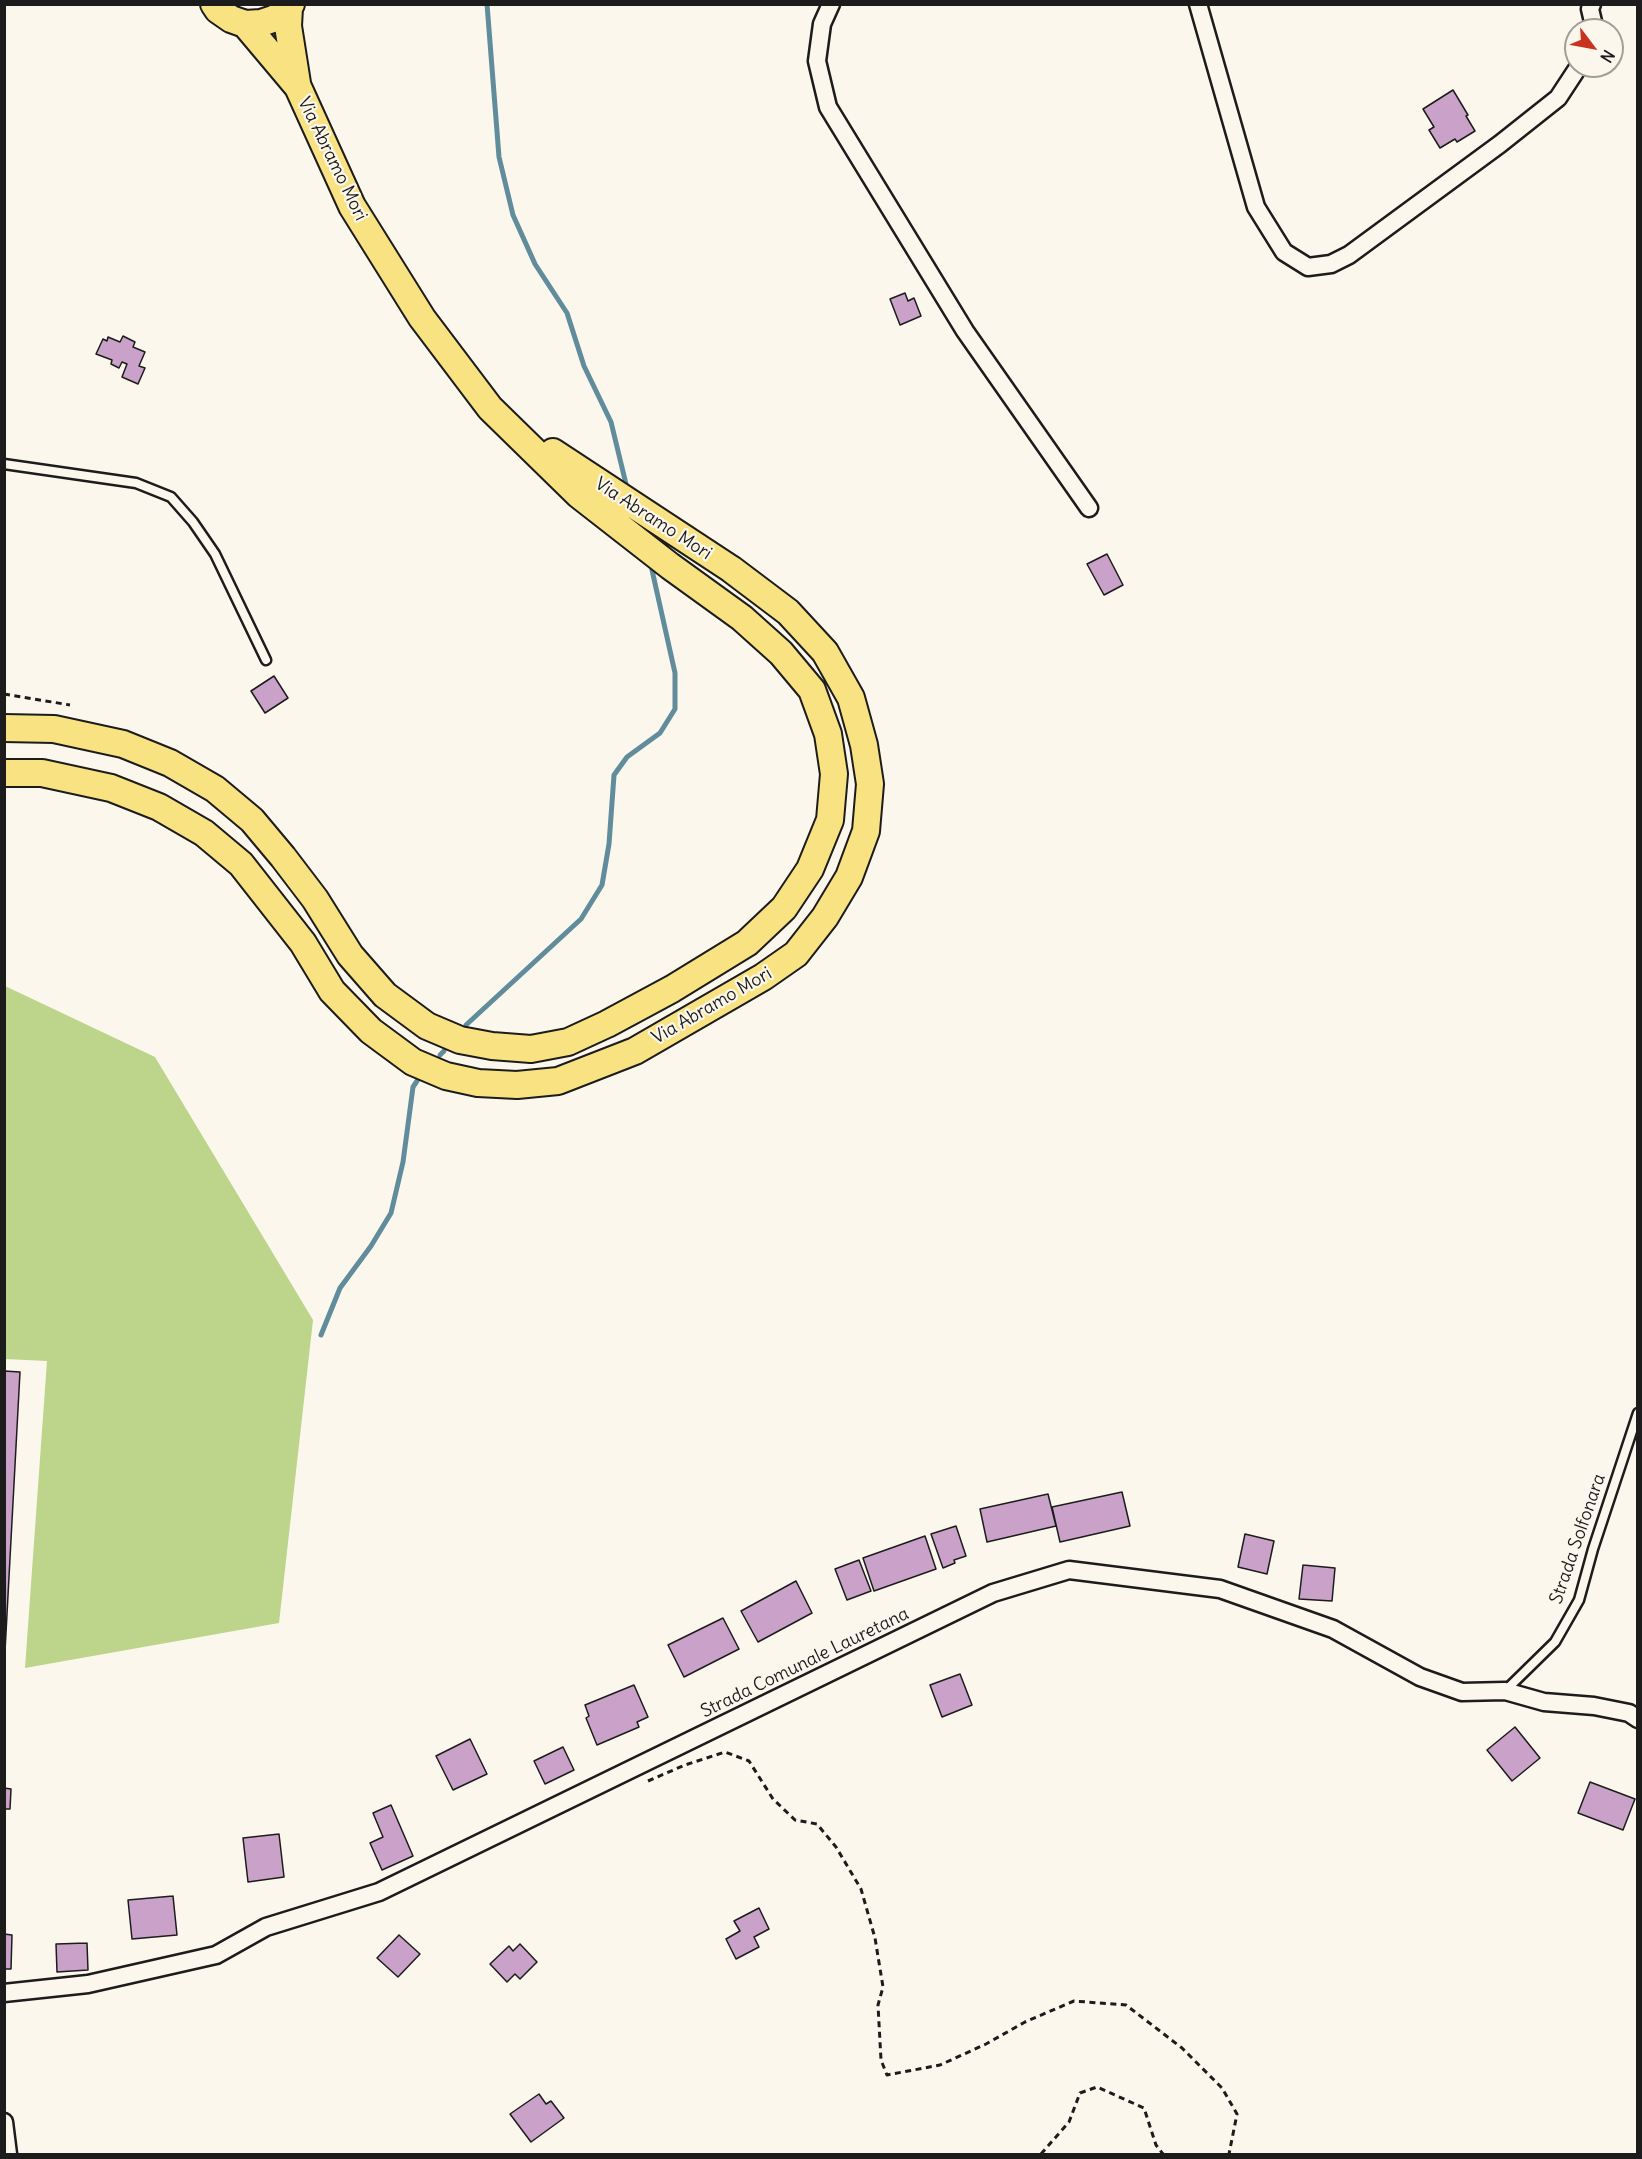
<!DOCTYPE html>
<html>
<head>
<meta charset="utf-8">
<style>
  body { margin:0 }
  #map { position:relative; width:1642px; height:2159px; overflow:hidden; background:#fbf7ec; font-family:Delius,sans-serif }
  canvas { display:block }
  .frame { position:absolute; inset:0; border:6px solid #1c1c1c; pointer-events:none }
  .north { position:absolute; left:1564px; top:18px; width:60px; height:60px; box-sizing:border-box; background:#fbf7ec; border:2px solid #a29f99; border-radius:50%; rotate:122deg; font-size:16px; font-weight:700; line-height:24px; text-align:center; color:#1c1c1c }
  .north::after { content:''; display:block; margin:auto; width:21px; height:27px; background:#c8321e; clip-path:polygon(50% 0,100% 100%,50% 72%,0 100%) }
</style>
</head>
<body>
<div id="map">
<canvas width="1642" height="2159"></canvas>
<div class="frame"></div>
<div class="north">N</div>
</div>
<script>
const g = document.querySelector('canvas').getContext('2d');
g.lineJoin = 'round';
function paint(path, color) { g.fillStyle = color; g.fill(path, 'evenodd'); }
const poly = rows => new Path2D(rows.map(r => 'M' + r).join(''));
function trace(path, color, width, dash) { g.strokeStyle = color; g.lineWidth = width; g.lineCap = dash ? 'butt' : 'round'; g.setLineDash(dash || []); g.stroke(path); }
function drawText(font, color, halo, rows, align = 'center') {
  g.font = font + ' Delius,sans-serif'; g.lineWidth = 4.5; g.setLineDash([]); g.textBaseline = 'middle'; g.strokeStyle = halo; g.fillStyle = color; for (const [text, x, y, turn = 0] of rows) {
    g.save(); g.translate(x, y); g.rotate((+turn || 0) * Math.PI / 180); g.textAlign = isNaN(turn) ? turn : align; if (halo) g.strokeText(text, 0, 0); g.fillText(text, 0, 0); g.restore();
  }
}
paint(poly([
  [5,986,155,1057,313,1320,279,1623,25,1668,47,1361,5,1359]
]), '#bdd48b');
trace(poly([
  [487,4,499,157,513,215,535,264,567,313,584,366,611,422,626,484],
  [466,1025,581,919,602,885,609,844,614,775,627,757,660,733,675,709,675,673,652,570],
  [440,1055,444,1051],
  [321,1335,340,1288,371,1246,391,1213,403,1162,413,1087,417,1081]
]), '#608c9b', 5);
const building = poly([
  [1453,90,1468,115,1466,116,1475,131,1457,142,1455,139,1440,148,1429,130,1434,127,1423,109,1453,90],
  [905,293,908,301,914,298,921,316,900,325,890,299,905,293],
  [123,336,135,342,133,347,145,352,139,366,145,368,138,384,122,377,127,364,122,362,119,368,111,364,112,360,96,354,103,339,107,341,108,337,120,342,123,336],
  [1107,554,1123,585,1104,595,1087,564,1107,554],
  [274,676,288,698,265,713,251,691,274,676],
  [4,1371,20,1372,4,1670,4,1371],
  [1122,1492,1130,1526,1060,1542,1052,1507,1122,1492],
  [1048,1494,1056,1526,987,1542,980,1509,1048,1494],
  [956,1526,966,1556,954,1560,955,1563,943,1568,931,1534,956,1526],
  [1245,1534,1274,1541,1267,1574,1238,1567,1245,1534],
  [925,1536,936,1569,874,1591,863,1558,925,1536],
  [859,1560,871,1591,847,1600,835,1569,859,1560],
  [1303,1565,1335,1568,1332,1601,1299,1599,1303,1565],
  [796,1581,812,1613,758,1642,741,1611,796,1581],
  [723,1618,739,1649,684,1677,668,1645,723,1618],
  [960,1674,972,1705,942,1717,930,1685,960,1674],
  [634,1685,648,1717,637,1722,639,1727,597,1745,586,1718,589,1716,585,1705,634,1685],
  [1515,1727,1540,1758,1512,1781,1487,1750,1515,1727],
  [470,1739,487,1774,453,1790,436,1756,470,1739],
  [563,1747,574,1770,545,1784,534,1761,563,1747],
  [1590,1782,1635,1799,1623,1830,1578,1813,1590,1782],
  [4,1788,11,1789,10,1809,4,1809,4,1788],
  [391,1805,413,1856,382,1870,370,1843,383,1837,373,1813,391,1805],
  [279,1834,284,1877,248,1882,243,1838,279,1834],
  [173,1896,177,1935,132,1939,128,1900,173,1896],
  [759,1908,769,1929,754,1937,759,1947,736,1959,726,1939,740,1931,734,1921,759,1908],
  [4,1934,12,1935,11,1969,4,1969,4,1934],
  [399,1935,420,1954,398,1977,377,1958,399,1935],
  [87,1943,88,1970,57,1972,56,1944,87,1943],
  [520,1944,537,1962,520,1979,515,1974,507,1982,490,1964,509,1946,513,1951,520,1944],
  [539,2094,546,2104,551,2101,564,2118,531,2142,510,2114,539,2094]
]);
paint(building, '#caa2c9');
trace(building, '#1c1c1c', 1.5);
const service = poly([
  [4,464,136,483,171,497,193,522,215,554,266,660],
  [1505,1691,1555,1642,1579,1600,1593,1549,1638,1413]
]);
const minor = poly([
  [831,4,822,24,817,61,828,107,965,331,1089,508],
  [1198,4,1256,207,1284,252,1308,267,1331,264,1349,255,1500,144,1558,98,1579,66],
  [1592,4,1590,9,1595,30],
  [4,1993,88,1984,216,1955,266,1927,379,1892,993,1593,1069,1570,1220,1589,1333,1629,1420,1677,1462,1692,1505,1691,1544,1702,1594,1706,1629,1713,1638,1719],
  [4,2122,8,2154]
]);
const primary = poly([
  [214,4,218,10,231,19,245,24,261,23,276,18,291,4],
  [289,8,288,26,297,83],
  [4,728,54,729,123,744,170,763,215,789,252,820,283,857,315,899,350,955,385,995,427,1026,460,1040,492,1046,531,1049,568,1042,607,1024,672,989,747,943,784,908,810,869,830,820,834,774,828,734,812,690,781,653,742,618,670,566,579,495,490,408,422,318,352,206,298,87,245,24],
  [4,773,42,773,111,788,159,807,204,833,241,864,303,943,332,991,371,1031,413,1062,446,1076,478,1083,517,1085,558,1081,635,1051,763,977,796,954,825,917,849,877,866,831,870,784,864,745,851,698,825,652,788,612,731,569,553,452]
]);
trace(service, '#1c1c1c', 13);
trace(minor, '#1c1c1c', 21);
trace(primary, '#1c1c1c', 30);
trace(poly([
  [4,694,70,705],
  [648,1781,685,1765,725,1752,749,1761,773,1799,795,1820,817,1824,836,1847,861,1889,875,1938,883,1987,878,2005,881,2060,887,2075,940,2065,986,2044,1025,2022,1074,2001,1126,2005,1182,2048,1222,2088,1237,2114,1229,2154],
  [1041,2154,1069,2122,1080,2093,1097,2087,1144,2108,1156,2145,1163,2154]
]), '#1c1c1c', 3, [6, 4.5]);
trace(service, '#fbf7ec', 8);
trace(minor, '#fbf7ec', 16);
trace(primary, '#f8e281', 26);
drawText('18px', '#1c1c1c', '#fbf7ec', [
  ["Via Abramo Mori",332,159,64],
  ["Via Abramo Mori",653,519,33],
  ["Via Abramo Mori",712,1006,-30],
  ["Strada Solfonara",1578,1539,-71],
  ["Strada Comunale Lauretana",805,1663,-26]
]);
</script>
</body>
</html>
